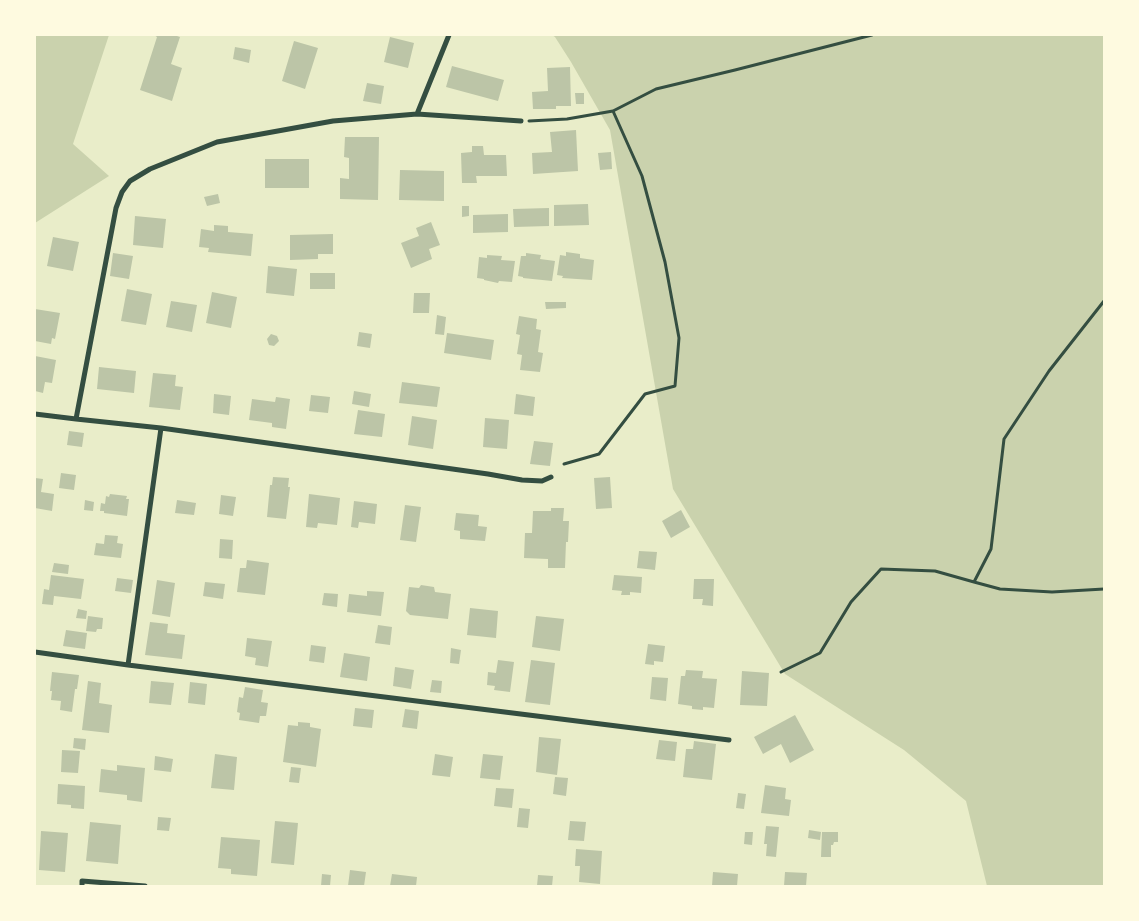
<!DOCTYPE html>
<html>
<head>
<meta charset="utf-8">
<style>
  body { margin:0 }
  #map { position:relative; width:1139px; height:921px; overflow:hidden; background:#e9edc9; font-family:"DejaVu Sans",sans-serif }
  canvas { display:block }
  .frame { position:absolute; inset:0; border:36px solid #fefae0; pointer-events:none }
</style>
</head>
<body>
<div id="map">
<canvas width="1139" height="921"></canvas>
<div class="frame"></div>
</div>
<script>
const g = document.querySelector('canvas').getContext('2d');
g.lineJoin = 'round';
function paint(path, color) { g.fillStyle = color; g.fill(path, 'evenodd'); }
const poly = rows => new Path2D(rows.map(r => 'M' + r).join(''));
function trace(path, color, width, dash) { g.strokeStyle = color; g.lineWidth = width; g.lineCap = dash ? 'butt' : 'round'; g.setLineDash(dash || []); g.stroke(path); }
paint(poly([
  [35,35,109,35,73,144,109,176,35,223],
  [552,35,1104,35,1104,886,987,886,966,801,904,750,785,674,673,489,610,130,571,62,555,37]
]), '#cad2ad');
paint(poly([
  [154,35,174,35,180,37,171,64,182,68,172,101,140,90,157,37],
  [390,37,414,43,408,68,384,62],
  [294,41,318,48,305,89,282,81],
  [235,47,251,50,249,63,233,59],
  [452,66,504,80,498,101,446,87],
  [570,67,571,106,556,106,556,109,533,109,532,92,548,91,547,68],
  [367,83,384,86,381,104,363,101],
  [575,93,584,93,584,104,576,104],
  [576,130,578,171,533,174,532,153,552,152,550,132],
  [345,137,379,137,378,200,340,199,340,178,349,179,349,158,344,157],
  [472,146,483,146,484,155,506,155,507,176,476,176,477,183,462,183,461,153,472,152],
  [611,152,612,169,600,170,598,153],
  [265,159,309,159,309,188,265,188],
  [400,170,444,171,444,201,399,200],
  [218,194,220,203,207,206,204,197],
  [588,204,589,225,554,226,554,205],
  [462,206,469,206,469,216,462,217],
  [549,208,549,226,514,227,513,209],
  [508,214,508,232,473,233,473,215],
  [135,216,166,219,163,248,133,245],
  [431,222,440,245,429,249,432,259,411,268,401,243,419,236,416,228],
  [214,225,228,226,228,232,253,234,251,256,208,252,209,248,199,247,201,229,214,231],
  [333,234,333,254,318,254,318,259,290,260,290,235],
  [53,237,79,242,73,271,47,266],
  [566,252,580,254,580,258,594,260,592,280,562,278,563,276,557,275,560,255,566,256],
  [113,253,133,256,129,279,110,276],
  [526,253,541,255,540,259,555,261,552,281,523,278,523,277,518,276,521,256,526,256],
  [487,255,502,256,501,260,515,261,512,282,499,281,498,283,484,280,484,279,477,278,479,257,487,258],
  [268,266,297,269,294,296,266,293],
  [310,273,335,273,335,289,310,289],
  [127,289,152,294,146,325,121,321],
  [212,292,237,297,231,328,206,323],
  [414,293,430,293,429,313,413,313],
  [171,301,197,305,192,332,166,327],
  [545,302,566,302,566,308,546,309],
  [35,309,60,313,55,339,52,338,51,344,35,341],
  [437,315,446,317,444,335,435,334],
  [519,316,537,319,536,329,541,330,538,352,543,353,540,372,520,370,522,355,517,354,520,335,516,334],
  [359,332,372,334,370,348,357,346],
  [447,333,494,340,491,360,444,353],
  [271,334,277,336,279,341,274,346,269,345,267,339],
  [35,356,56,360,52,383,45,382,43,393,35,391],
  [99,367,136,371,134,393,97,389],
  [153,373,176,375,175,386,183,387,180,410,149,407],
  [402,382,440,387,437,407,399,403],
  [354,391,371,394,369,407,352,404],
  [214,394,231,396,229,415,213,413],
  [516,394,535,397,533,416,514,414],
  [311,395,330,397,328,413,309,411],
  [276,397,290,399,286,429,272,427,272,423,249,420,252,399,275,402],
  [358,410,385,414,382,437,354,434],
  [412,416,437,420,433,449,408,445],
  [485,418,509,420,507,449,483,447],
  [69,431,84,433,82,447,67,445],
  [534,441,553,443,550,466,530,464],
  [61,473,76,475,74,490,59,488],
  [273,477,289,478,288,487,290,487,286,519,267,517,270,485,272,485],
  [610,477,612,508,596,509,594,478],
  [35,478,43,479,41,492,54,494,52,511,35,508],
  [110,494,127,496,126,499,129,499,127,516,104,513,104,511,100,511,101,503,105,504,106,496,109,497],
  [309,494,340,498,337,525,318,523,317,528,306,527],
  [221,495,236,497,233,516,219,514],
  [85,500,94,502,93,511,84,510],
  [177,500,196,503,194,515,175,513],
  [354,501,377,504,375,524,359,522,358,528,351,527],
  [405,505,421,507,416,542,400,540],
  [551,508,564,508,563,521,569,521,568,542,566,542,565,568,548,568,548,559,524,558,525,533,532,533,533,511,551,511],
  [681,510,690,527,671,538,662,521],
  [456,513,479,515,478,526,487,527,485,541,460,539,460,531,454,530],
  [105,535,118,536,117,543,123,544,121,558,94,555,96,543,104,544],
  [220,539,233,540,232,559,219,558],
  [639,551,657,552,655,570,637,568],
  [247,560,269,563,265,595,237,592,240,568,246,568],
  [54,563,69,565,68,574,52,572],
  [51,575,84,579,81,599,54,596,53,605,42,604,44,589,49,590],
  [614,575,642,577,641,593,630,592,630,595,621,595,622,591,612,590],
  [117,578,133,580,131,593,115,591],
  [694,579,714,579,713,606,702,605,703,599,693,599],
  [157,580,175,583,170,617,152,614],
  [205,582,225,584,223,599,203,596],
  [421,585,434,587,435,592,451,594,448,619,410,615,406,611,409,587,419,588],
  [367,591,384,592,381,616,347,612,349,594,367,596],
  [324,593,338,594,337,607,322,605],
  [470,608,498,611,496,638,467,635],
  [78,609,87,611,86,619,76,618],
  [88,616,103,618,102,629,97,629,96,632,86,631],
  [536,616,564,619,560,651,532,647],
  [150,622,168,624,167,633,185,635,182,659,145,655],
  [378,625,392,627,390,645,375,643],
  [66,630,87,633,85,649,63,646],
  [247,638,272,641,268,667,255,665,256,658,245,656],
  [648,644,665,646,663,662,654,661,654,665,645,664],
  [311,645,326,647,324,663,309,661],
  [451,648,461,650,459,664,450,663],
  [344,653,370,657,367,681,340,677],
  [498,660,514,662,510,692,494,690,495,686,487,685,488,672,496,673],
  [531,660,555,663,550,705,525,702],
  [395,667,414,670,411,689,393,686],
  [686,670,703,671,702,678,717,679,714,708,703,707,703,710,692,709,692,706,678,704,681,676,685,676],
  [742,671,769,673,767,706,740,705],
  [52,672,79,675,77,689,75,689,72,712,60,710,61,701,51,700,52,691,50,691],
  [652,677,668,678,666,701,650,699],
  [432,680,442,681,441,693,430,692],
  [88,681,101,683,99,703,112,705,109,733,82,730],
  [151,681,174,683,171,705,149,703],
  [190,682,207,684,205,705,188,703],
  [245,687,263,690,261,702,268,703,266,716,260,716,259,723,239,720,240,713,237,712,239,697,243,698],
  [355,708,374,710,372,728,353,726],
  [405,709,419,711,417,729,402,727],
  [795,715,814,750,790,763,781,744,763,754,754,737],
  [298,722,310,723,310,727,321,729,316,767,283,762,288,725,298,726],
  [539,737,561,739,557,775,536,772],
  [74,738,86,739,85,750,73,748],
  [659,740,677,742,675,761,656,759],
  [694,741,716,744,712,780,683,777,686,749,693,749],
  [62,750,80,751,78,773,61,772],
  [215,754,237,757,234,790,211,788],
  [435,754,453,757,450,777,432,775],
  [483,754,503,756,500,780,480,778],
  [155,756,173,759,171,772,154,770],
  [117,765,145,768,142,802,127,800,127,795,99,792,101,769,117,771],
  [291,767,301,768,299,783,289,782],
  [555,777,568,778,566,796,553,794],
  [58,784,85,786,84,809,71,808,71,805,57,804],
  [765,785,786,788,785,799,791,800,789,816,761,813],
  [496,788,514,789,512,808,494,806],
  [738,793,746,794,744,809,736,808],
  [519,808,530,809,528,828,517,827],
  [158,817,171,818,169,831,157,830],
  [275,821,298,823,294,865,271,863],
  [570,821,586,822,584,841,568,840],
  [90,822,121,825,118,864,86,861],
  [766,826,779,827,776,857,766,856,767,844,764,844],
  [809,830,821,832,820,840,808,838],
  [41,831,68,833,65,872,39,870],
  [745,832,753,832,752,845,744,844],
  [822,832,838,832,838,842,834,842,833,845,831,845,831,857,821,857],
  [221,837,260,840,257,876,231,874,231,869,218,868],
  [576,849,602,851,600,884,579,882,580,866,575,866],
  [350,870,366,872,364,886,348,886],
  [713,872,738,874,737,886,712,886],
  [785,872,807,873,806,886,784,886],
  [322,874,331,875,330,886,321,886],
  [392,874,417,877,416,886,390,886],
  [538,875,553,876,552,886,537,886]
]), '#bcc5a7');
trace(poly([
  [613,111,656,89,735,70,872,35],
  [529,121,567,119,613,111,642,176,665,262,679,338,675,386,645,394,599,454,564,464],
  [1104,301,1049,371,1004,439,991,549,974,582,1000,589,1052,592,1104,589],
  [781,672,820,653,851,602,881,569,935,571,974,582]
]), '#344e41', 3);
trace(poly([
  [417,114,449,35],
  [35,414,76,419,161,428,488,474,522,480,542,481,551,477],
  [76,419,116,208,122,192,130,181,150,169,217,142,333,121,417,114,521,121],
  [35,652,128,665,729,740],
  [128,665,161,428],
  [82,886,82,881,145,886]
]), '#344e41', 5);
</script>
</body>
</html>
